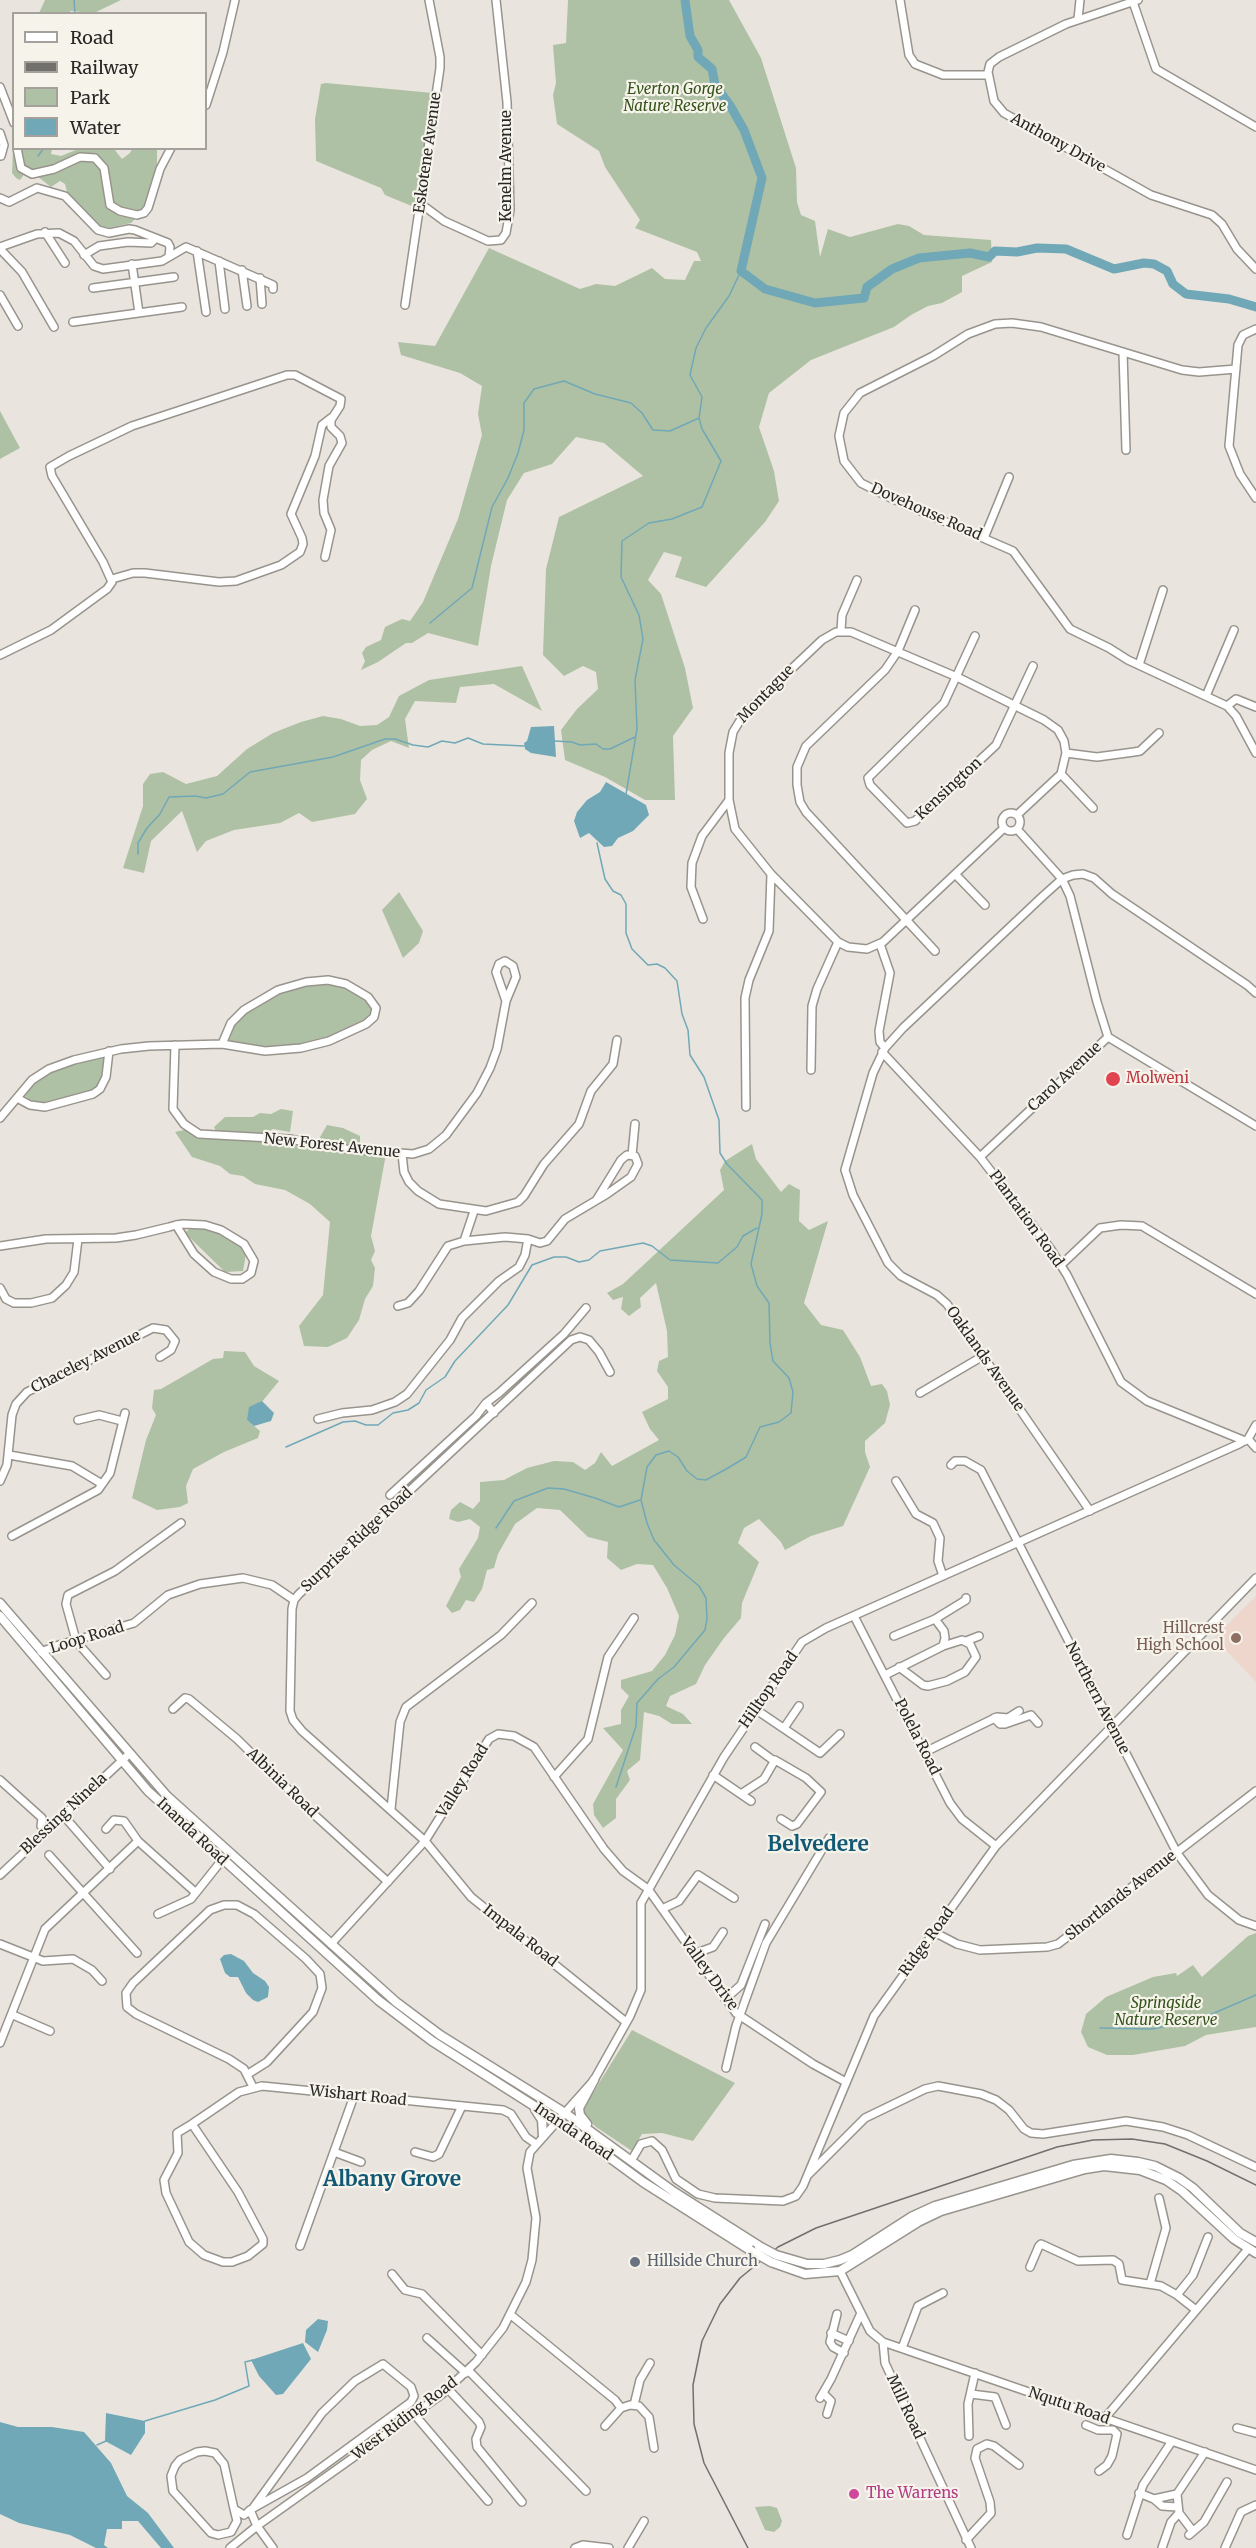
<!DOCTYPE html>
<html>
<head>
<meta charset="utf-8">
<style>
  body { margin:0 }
  #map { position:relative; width:1256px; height:2548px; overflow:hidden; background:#e9e5de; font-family:Merriweather,serif }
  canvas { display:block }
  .legend { position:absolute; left:12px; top:12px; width:195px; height:138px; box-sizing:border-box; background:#f6f3eb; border:2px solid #a4a19c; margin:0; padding:8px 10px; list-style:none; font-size:18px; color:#292725 }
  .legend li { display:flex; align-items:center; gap:12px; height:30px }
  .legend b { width:30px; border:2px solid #a4a19c }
</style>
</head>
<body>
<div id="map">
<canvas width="1256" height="2548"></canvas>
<ul class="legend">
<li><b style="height:8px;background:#fff"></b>Road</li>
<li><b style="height:8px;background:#72706c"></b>Railway</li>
<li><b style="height:16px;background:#afc1a4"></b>Park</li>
<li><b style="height:16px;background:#70a8b7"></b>Water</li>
</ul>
</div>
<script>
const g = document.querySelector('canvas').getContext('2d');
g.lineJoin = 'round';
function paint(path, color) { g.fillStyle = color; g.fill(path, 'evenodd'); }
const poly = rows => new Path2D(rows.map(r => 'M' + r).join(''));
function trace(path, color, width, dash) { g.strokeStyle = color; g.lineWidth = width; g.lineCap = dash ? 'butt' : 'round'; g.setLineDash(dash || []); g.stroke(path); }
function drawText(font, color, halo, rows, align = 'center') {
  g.font = font + ' Merriweather,serif'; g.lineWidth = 4.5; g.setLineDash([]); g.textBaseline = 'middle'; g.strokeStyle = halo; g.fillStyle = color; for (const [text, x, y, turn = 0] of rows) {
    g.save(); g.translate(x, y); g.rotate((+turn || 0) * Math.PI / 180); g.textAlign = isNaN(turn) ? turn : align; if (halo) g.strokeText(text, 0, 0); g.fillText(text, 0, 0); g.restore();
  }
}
paint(poly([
  [1256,1596,1256,1682,1216,1640,1215,1637]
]), '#efd6cd');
paint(poly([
  [45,0,121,0,94,13,70,11,70,13,39,13],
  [568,0,729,0,761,58,796,168,797,202,801,215,815,221,820,257,828,229,850,237,898,224,909,226,924,235,991,240,992,262,962,276,962,292,942,303,928,306,911,315,894,327,811,360,769,393,759,427,774,471,779,501,765,522,706,587,675,577,682,557,664,552,648,580,661,594,685,668,693,708,673,736,675,800,645,800,605,777,565,760,561,730,577,709,598,689,596,672,583,666,564,676,543,655,546,569,559,517,643,476,604,443,576,437,552,464,524,473,507,500,491,566,478,646,428,633,412,643,406,643,378,662,361,670,365,661,362,653,366,647,381,640,385,627,402,619,410,621,423,602,458,519,482,435,478,414,482,386,460,373,401,355,398,342,435,346,489,248,580,289,596,284,615,286,652,268,665,279,685,280,694,261,701,261,697,252,635,228,640,220,605,167,599,151,557,124,553,95,556,83,553,45,566,43],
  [326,83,433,93,420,187,414,207,385,195,381,188,316,161,315,119,321,84],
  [13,148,52,149,51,154,61,156,78,149,114,149,122,159,130,153,132,149,157,149,157,171,145,209,131,223,108,228,98,226,67,192,65,184,60,181,51,187,28,169,20,180,16,178,12,173],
  [0,411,20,448,0,459],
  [522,666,542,711,494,684,460,687,456,703,415,701,405,719,409,748,391,741,372,750,361,760,360,780,367,799,355,814,312,822,299,813,280,823,234,830,206,841,197,852,182,811,151,841,144,873,123,868,143,806,143,784,150,774,163,772,186,784,217,776,247,749,273,733,301,722,323,716,341,719,360,726,377,725,389,717,399,696,429,680],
  [399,892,423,931,419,943,403,958,382,910],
  [306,982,328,983,346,987,363,997,373,1008,374,1017,345,1032,313,1043,272,1048,227,1041,234,1024,245,1008,273,992],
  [109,1057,97,1092,42,1107,25,1096,37,1076,76,1059],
  [281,1109,293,1111,290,1132,273,1129,262,1135,237,1136,227,1131,217,1133,214,1127,225,1117,253,1117,260,1113,271,1114],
  [327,1125,343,1128,360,1136,360,1152,386,1154,371,1236,375,1251,371,1260,375,1268,373,1286,365,1299,359,1320,347,1338,328,1347,304,1346,299,1326,323,1295,330,1222,310,1204,285,1190,255,1184,243,1176,230,1174,220,1166,192,1157,175,1132,188,1129,204,1137,289,1139,315,1146],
  [752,1144,756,1159,781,1192,789,1184,800,1190,799,1221,809,1230,828,1221,804,1303,821,1325,843,1330,860,1357,871,1386,882,1384,887,1391,890,1405,885,1423,865,1441,865,1452,870,1467,843,1526,811,1536,785,1550,781,1542,759,1519,744,1528,738,1543,759,1562,742,1603,741,1618,724,1638,705,1665,696,1684,670,1696,666,1706,683,1714,692,1724,672,1724,659,1716,644,1712,640,1760,627,1771,630,1780,616,1799,616,1818,603,1828,594,1815,593,1804,623,1750,603,1728,621,1724,621,1710,629,1696,621,1688,621,1680,652,1671,665,1655,675,1635,679,1616,667,1588,653,1565,637,1564,621,1570,607,1558,608,1542,588,1537,560,1510,537,1508,515,1524,498,1554,494,1568,487,1570,482,1589,474,1602,466,1600,460,1610,452,1613,446,1606,461,1577,459,1569,478,1538,480,1527,470,1519,458,1522,449,1519,451,1510,460,1502,473,1509,480,1501,480,1482,504,1480,527,1468,554,1461,573,1462,585,1470,595,1463,601,1452,612,1466,659,1440,650,1429,642,1412,668,1399,668,1387,657,1371,659,1361,668,1357,667,1331,656,1283,640,1298,641,1307,629,1316,621,1309,623,1297,613,1300,607,1293,623,1284,724,1190,720,1170,725,1161],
  [203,1225,247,1248,243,1271,225,1272,185,1233,189,1229],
  [224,1351,245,1352,254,1366,279,1381,247,1420,260,1431,258,1438,224,1452,193,1469,186,1486,188,1503,180,1507,157,1510,132,1498,146,1440,156,1415,152,1408,154,1390,161,1389,213,1359,223,1358],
  [1256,1933,1256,2027,1206,2035,1185,2046,1133,2055,1107,2055,1088,2047,1081,2032,1086,2014,1106,1997,1153,1977,1176,1973,1177,1976,1193,1965,1202,1977,1248,1936],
  [632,2030,735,2083,693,2141,662,2133,642,2134,632,2151,596,2127,585,2116,584,2107],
  [770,2506,777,2508,782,2521,780,2527,774,2532,765,2530,755,2507]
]), '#afc1a4');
paint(poly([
  [554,726,556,757,531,753,525,749,524,743,527,741,531,727],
  [606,782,646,805,649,815,633,831,618,838,612,846,604,847,589,833,580,838,574,821,577,812,587,800,600,792],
  [262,1401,274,1413,271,1421,254,1426,247,1420,249,1407],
  [231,1954,244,1961,253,1973,265,1981,269,1987,268,1997,258,2002,253,2000,246,1993,238,1977,230,1977,225,1973,220,1959,224,1955],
  [318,2319,328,2321,327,2330,318,2352,305,2342,306,2330],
  [303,2343,311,2359,283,2394,276,2395,259,2376,251,2360],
  [106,2413,145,2421,145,2433,131,2455,105,2441],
  [0,2422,18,2427,52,2427,84,2432,111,2463,127,2496,148,2513,174,2548,161,2548,138,2521,122,2521,122,2529,107,2529,104,2545,108,2548,96,2548,70,2535,19,2523,0,2514]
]), '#70a8b7');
trace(poly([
  [74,0,75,14],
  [38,156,44,148],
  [430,623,472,588,492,507,508,478,518,453,524,430,524,403,534,389,564,381,595,394,631,403,642,413,653,430,670,431,699,418],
  [555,741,572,742,580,745,596,744,603,749,610,749,635,737],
  [626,794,637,729,635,680,643,639,639,615,621,577,622,541,649,523,672,519,702,507,721,461,702,429,699,418,702,397,690,375,696,348,706,328,729,296,741,271],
  [597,843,605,879,613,891,621,895,626,904,626,933,632,949,648,965,657,964,665,968,677,981,682,1014,688,1030,690,1055,704,1077,719,1120,720,1153,727,1164,762,1200,762,1214,751,1264,757,1286,769,1303,770,1343,773,1361,789,1378,793,1392,791,1413,779,1422,760,1427,746,1457,728,1468,706,1480,697,1479,687,1471,678,1457,669,1451,656,1455,647,1467,641,1500,647,1523,654,1540,674,1565,699,1586,706,1598,707,1619,705,1630,674,1667,658,1679,637,1703,636,1726,616,1787],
  [138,854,138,843,147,828,160,814,169,797,195,796,206,798,223,794,250,772,333,757,385,739,395,739,413,745,428,747,442,741,455,743,468,738,483,744,524,746],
  [286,1447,343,1422,355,1421,366,1425,378,1425,393,1413,408,1410,419,1403,426,1390,445,1377,455,1361,508,1305,532,1265,554,1257,566,1257,579,1262,589,1260,600,1251,643,1243,652,1246,670,1260,718,1263,737,1247,743,1236,757,1228],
  [496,1528,514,1501,548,1488,564,1489,595,1498,619,1507,640,1500],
  [1100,2028,1152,2029,1177,2024,1205,2017,1256,1995],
  [145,2421,215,2400,249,2386,245,2362,253,2360],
  [97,2445,106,2441]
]), '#70a8b7', 1.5);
trace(poly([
  [685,0,690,36,698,50,698,57,712,69,715,85,731,107,744,130,762,178,741,271,765,289,815,303,864,298,867,287,892,269,919,258,970,253,989,257,995,251,1017,252,1037,248,1066,249,1114,269,1144,263,1154,264,1167,271,1173,284,1186,294,1229,299,1256,307]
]), '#70a8b7', 9);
const minor = poly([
  [900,0,909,55,915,64,943,75,987,75],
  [1138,0,1066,24,999,57,990,64,988,72,994,101,1004,113,1151,195,1212,215,1222,224,1237,249,1256,269],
  [1133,2,1156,69,1256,127],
  [1078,19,1080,0],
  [0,87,14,123],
  [206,105,223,52,235,0],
  [0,133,4,145,1,156],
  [17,148,21,168,32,174,54,169,80,157,95,158,104,168,110,205,120,211,137,215,144,213,148,208,160,169,171,148],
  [0,198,9,202,37,188,65,196,98,230,109,233,129,229,135,230,168,243,170,247,169,257],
  [421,204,444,221,488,241,501,240,506,233,510,210,507,102,496,0],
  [45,232,65,263],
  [0,247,37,234,59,233,74,241,94,266,103,269,162,261,186,247,273,285,273,289],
  [0,249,22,272,54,327],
  [197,251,206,312],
  [84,255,99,246,128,242,151,243,155,239],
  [219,261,225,309],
  [132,264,139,313],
  [242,270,247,306],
  [260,278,262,304],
  [93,288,174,277],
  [0,295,18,326],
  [405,305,440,68,440,57,429,0],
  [73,322,182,307],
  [1256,329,1243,335,1238,345,1229,446,1240,474,1256,498],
  [1123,352,1126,450],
  [1236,369,1199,372,1182,370,1041,327,1012,323,995,324,968,334,933,356,860,393,844,413,839,436,844,461,861,483,893,499,1013,551,1070,629,1109,648,1128,660,1227,706,1236,716,1256,753],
  [984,538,1009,477],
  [112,579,133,573,145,573,219,582,236,581,281,565,300,552,303,544,302,538,291,514,315,456,322,425,331,418],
  [915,610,898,651,885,670,806,746,797,767,797,785,800,802,806,812,935,951],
  [841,631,842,615,857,580],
  [975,636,944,703,868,778,870,785,907,823,915,821,996,745,1033,666],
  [0,655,51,630,107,589,112,582,103,562,52,476,50,467,69,456,132,426,287,375,295,375,341,399,340,406,331,420,331,427,340,436,342,443,329,466,323,500,324,513,331,530,325,557],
  [1139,665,1163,590],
  [1206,696,1234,630],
  [1227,706,1236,699,1256,707],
  [1066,753,1097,757,1134,752,1140,751,1159,733],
  [1061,774,1093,808],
  '1002 822a9 9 0 1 1 18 0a9 9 0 1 1-18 0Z',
  [1004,828,883,942,867,949,848,947,838,942,771,874,735,829,729,800,729,753,733,732,744,714,822,640,836,632,851,632,957,677,1044,720,1058,730,1064,741,1066,753,1061,774,1017,815],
  [956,875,985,905],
  [703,919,691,887,692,863,702,836,729,800],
  [880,944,890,973,879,1031,880,1042,885,1048],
  [1108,1037,1256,1126],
  [175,1045,173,1109,184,1124,199,1134,289,1139,346,1149,413,1154,429,1149,446,1135,477,1093,490,1068,497,1049,506,1001,516,977,513,966,505,961,499,964,496,972,506,1001],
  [882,1052,980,1157,1050,1248,1067,1275,1121,1382,1147,1401,1245,1441],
  [811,1070,812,1006,817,989,838,942],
  [17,1098,30,1105,45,1107,93,1094,100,1089,106,1077,109,1051],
  [746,1107,745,998,749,980,769,931,771,874],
  [0,1118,32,1080,49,1069,74,1060,121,1049,149,1046,222,1044,265,1051,301,1048,329,1041,366,1024,374,1017,376,1008,368,997,346,984,328,980,306,982,278,990,244,1010,231,1023,222,1044],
  [402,1154,404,1172,409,1182,418,1191,439,1204,486,1211,518,1202,524,1196,544,1164,579,1124,591,1091,613,1064,617,1040],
  [632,1155,635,1124],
  [980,1157,1108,1037,1097,1002,1070,896,1062,879,1017,829],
  [464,1241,505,1237,528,1239,540,1243,547,1241,565,1219,607,1194,631,1177,638,1164,635,1156,627,1155,621,1160,597,1199],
  [0,1246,46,1239,116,1238,136,1235,169,1227,176,1225,183,1224,205,1225,221,1230,244,1244,254,1261,251,1273,242,1279,231,1279,214,1272,194,1254,176,1225],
  [1061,1265,1100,1228,1121,1225,1142,1226,1256,1294],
  [0,1288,6,1299,14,1303,31,1303,52,1298,66,1285,74,1272,78,1239],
  [398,1306,408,1303,419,1291,448,1246,464,1241,474,1211],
  [610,1372,599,1352,589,1340,580,1337,571,1340,299,1594,294,1600,292,1609,290,1711,293,1720,302,1731,425,1841,471,1897,626,2022],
  [920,1393,983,1356],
  [486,1403,499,1393,564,1334,586,1308],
  [318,1419,342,1413,372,1410,395,1402,407,1394,450,1340,462,1318,499,1281,519,1267,525,1255,528,1239],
  [78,1420,99,1415,122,1421],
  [1248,1439,1256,1448],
  [9,1455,72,1466,102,1484],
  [951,1465,955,1461,965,1461,981,1470,1177,1853,1208,1895,1239,1920,1256,1926],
  [0,1481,7,1465,12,1415,16,1404,27,1392,153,1328,166,1330,175,1341,171,1350,160,1357],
  [896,1481,916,1514,933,1523,940,1538,938,1561,943,1576],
  [390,1495,476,1416,486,1403,494,1413],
  [1090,1511,947,1304,937,1295,901,1276,888,1263,853,1195,845,1170,873,1073,885,1048,903,1028,1043,896,1062,879,1073,875,1083,874,1094,878,1112,894,1247,985,1256,993],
  [12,1536,98,1490,110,1473,125,1413],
  [854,1616,950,1803,962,1819,996,1846],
  [935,1619,966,1600,966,1598],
  [75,1640,106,1675],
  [76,1640,66,1604,68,1595,115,1571,181,1523],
  [966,1641,979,1636],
  [41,1652,59,1645,134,1623,168,1595,200,1584,243,1578,272,1585,294,1600],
  [899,1667,923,1685,928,1686,947,1681,965,1672,976,1657,970,1644,962,1640,943,1646],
  [885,1675,943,1646,945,1638,944,1631,935,1619,894,1636],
  [173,1709,185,1698,189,1699,237,1739,308,1809,388,1882],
  [755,1709,820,1753,840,1734],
  [994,1718,1000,1724,1005,1724,1031,1715,1038,1723],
  [784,1728,799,1706],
  [755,1747,774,1761],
  [925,1752,997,1717,1008,1718,1019,1711],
  [713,1775,751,1801],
  [554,1777,588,1739,608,1657,634,1618],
  [0,1780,42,1818,41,1826,45,1832],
  [741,1794,764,1779,775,1760,806,1778,821,1792,797,1824,792,1826,781,1819],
  [391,1809,400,1722,406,1707,501,1635,532,1603],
  [63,1815,110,1869],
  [106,1829,114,1820,124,1821,138,1841,195,1892],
  [49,1855,137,1953],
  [0,1875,129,1754],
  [662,1909,679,1901,698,1875,734,1898],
  [158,1914,191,1899,222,1860],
  [934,1932,957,1944,980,1950,1047,1947,1058,1944,1256,1791],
  [0,1944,43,1961,73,1959,92,1970,102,1981],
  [331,1944,425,1841,489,1739,498,1734,514,1736,534,1747,604,1849,623,1871,648,1889,736,2013,813,2064,846,2082],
  [694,1954,713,1947,723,1932],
  [725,1999,741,1985,765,1924],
  [13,2015,50,2031],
  [0,2043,45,1929,138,1841],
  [726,2068,736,2026,766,1943,829,1838],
  [248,2074,267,2062,313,2012,322,1988,320,1974,306,1959,254,1914,237,1905,224,1905,210,1910,133,1983,126,1993,127,2007,136,2014,229,2059,244,2069,253,2087],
  [192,2124,238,2192,263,2239,263,2244,248,2256,232,2262,223,2262,204,2255,189,2242,166,2193,164,2180,178,2153,177,2133,192,2124,239,2092,262,2086,503,2110,511,2114,526,2137,536,2144],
  [334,2152,361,2162],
  [415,2152,433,2157,439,2154,462,2106],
  [631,2161,641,2144,652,2141,662,2150,676,2179,698,2194,715,2198,783,2201,796,2196,803,2186,874,2016,996,1846,1256,1578],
  [808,2175,865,2118,925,2089,938,2086,981,2094,996,2100,1009,2110,1024,2129,1031,2133,1043,2134,1126,2121,1163,2127,1188,2135,1256,2167],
  [300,2246,354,2096],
  [1030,2267,1039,2246,1041,2244,1078,2261,1113,2260,1119,2264,1122,2280,1161,2286,1177,2295,1196,2310],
  [840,2271,870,2331,883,2342,885,2363,971,2548],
  [392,2274,405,2290,422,2294,482,2355],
  [1150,2284,1166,2228,1159,2198],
  [1177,2295,1193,2275,1208,2237],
  [837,2314,830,2342,833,2347,844,2353],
  [511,2315,615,2400,621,2408],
  [831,2333,849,2341],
  [427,2338,466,2373],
  [883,2342,1256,2470],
  [902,2348,918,2306,943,2293],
  [468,2370,586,2491],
  [448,2389,479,2422,481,2427,476,2439,477,2447,522,2502],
  [823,2393,831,2401,827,2414],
  [971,2394,995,2397,1006,2425],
  [820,2398,831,2379,861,2313],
  [634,2405,640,2380,650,2363],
  [414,2414,488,2501],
  [1105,2418,1248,2249],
  [1086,2425,1098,2430,1113,2430,1117,2434,1112,2456,1107,2465,1099,2471],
  [605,2426,621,2408,630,2405,639,2406,649,2417,654,2448],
  [1237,2428,1256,2433],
  [969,2436,968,2404,975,2373],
  [1139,2493,1154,2499,1177,2494],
  [1154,2499,1162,2506,1177,2507],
  [234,2509,237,2521,231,2532,218,2535,211,2533,173,2491,171,2476,175,2466,180,2460,197,2452,205,2451,215,2453,224,2464,234,2509,244,2515],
  [250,2510,307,2478,411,2402,414,2396,411,2387,383,2364,355,2381,322,2413,253,2508],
  [247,2513,250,2510,257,2526,273,2548],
  [1192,2530,1179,2513,1177,2494,1205,2452],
  [1127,2535,1143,2485,1172,2441],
  [1189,2535,1204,2522,1227,2482],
  [966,2540,991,2513,990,2502,975,2458,977,2449,987,2444,994,2446,1019,2465],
  [230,2548,257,2526,441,2395,476,2362,503,2328,526,2282,532,2260,536,2218,527,2168,530,2152,594,2080,630,2016,641,1990,641,1903,724,1757,802,1642,826,1628,1239,1444,1248,1439,1256,1425],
  [575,2548,583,2545,609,2548],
  [628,2548,644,2521],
  [1162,2548,1171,2522,1179,2513],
  [1225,2548,1241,2512,1256,2505]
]);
const major = poly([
  [0,1603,167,1796,396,2002,440,2035,565,2113,674,2192,759,2246],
  [0,1616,148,1791,378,2000,432,2041,572,2130,643,2182,750,2250],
  [535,2109,542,2120,543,2136],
  [587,2124,580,2115,579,2108,594,2080],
  [776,2255,807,2264,824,2264,840,2260,852,2255,911,2217,935,2206,1073,2165,1111,2159,1138,2162,1155,2166,1179,2178,1193,2188,1240,2233,1256,2242],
  [771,2262,805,2274,840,2271,918,2222,941,2211,1085,2169,1104,2166,1140,2170,1166,2180,1182,2191,1234,2239,1256,2253]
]);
trace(minor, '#98948d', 10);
trace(major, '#98948d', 11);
trace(minor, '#fff', 7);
trace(major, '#fff', 8);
trace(poly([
  [748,2548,704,2463,694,2424,693,2385,702,2341,720,2304,740,2278,778,2247,816,2228,1057,2147,1093,2140,1132,2139,1165,2144,1207,2161,1256,2185]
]), '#72706c', 1.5);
const majorBridge = poly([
  [759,2246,776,2255],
  [750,2250,771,2262]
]);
trace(majorBridge, '#98948d', 11, []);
trace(majorBridge, '#fff', 8);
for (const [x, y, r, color] of [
  [1113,1079,8,"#e0444e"],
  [1236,1638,6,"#8d6e63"],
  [635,2262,6,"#6b7280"],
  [854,2494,6,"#d1479c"]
]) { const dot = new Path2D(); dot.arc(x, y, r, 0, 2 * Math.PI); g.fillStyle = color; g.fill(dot); trace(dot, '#f6f3eb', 2); }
drawText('italic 15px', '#34531a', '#f6f3eb', [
  ["Everton Gorge",675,90],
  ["Nature Reserve",675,107],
  ["Springside",1166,2004],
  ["Nature Reserve",1166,2021]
]);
drawText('15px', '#292725', '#f6f3eb', [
  ["Anthony Drive",1058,143,29],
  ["Eskotene Avenue",428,153,-82],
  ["Kenelm Avenue",507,166,-90],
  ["Dovehouse Road",926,512,24],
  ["Montague",766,694,-46],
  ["Kensington",949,789,-43],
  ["Carol Avenue",1065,1077,-43],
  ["New Forest Avenue",332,1146,6],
  ["Plantation Road",1026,1219,54],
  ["Oaklands Avenue",985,1359,55],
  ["Chaceley Avenue",86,1362,-27],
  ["Surprise Ridge Road",357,1540,-43],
  ["Loop Road",87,1638,-17],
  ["Hilltop Road",769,1690,-55],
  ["Northern Avenue",1097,1698,63],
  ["Polela Road",917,1737,63],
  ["Valley Road",463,1781,-58],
  ["Albinia Road",282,1783,44],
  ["Blessing Ninela",64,1814,-43],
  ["Inanda Road",192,1832,43],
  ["Shortlands Avenue",1121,1896,-38],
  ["Impala Road",520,1936,38],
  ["Ridge Road",927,1942,-54],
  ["Valley Drive",709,1974,54],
  ["Wishart Road",358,2096,6],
  ["Inanda Road",573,2132,34],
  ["Nqutu Road",1069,2406,19],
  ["Mill Road",905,2407,65],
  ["West Riding Road",405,2419,-37]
]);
drawText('15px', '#be3a42', '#f6f3eb', [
  ["Molweni",1126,1079]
], 'left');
drawText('15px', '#785e54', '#f6f3eb', [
  ["Hillcrest",1224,1629],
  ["High School",1224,1646]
], 'right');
drawText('15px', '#5b616d', '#f6f3eb', [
  ["Hillside Church",647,2262]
], 'left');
drawText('15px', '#b23c85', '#f6f3eb', [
  ["The Warrens",866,2494]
], 'left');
drawText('bold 21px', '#115874', '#f6f3eb', [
  ["Belvedere",818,1845],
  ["Albany Grove",392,2180]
]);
</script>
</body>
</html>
